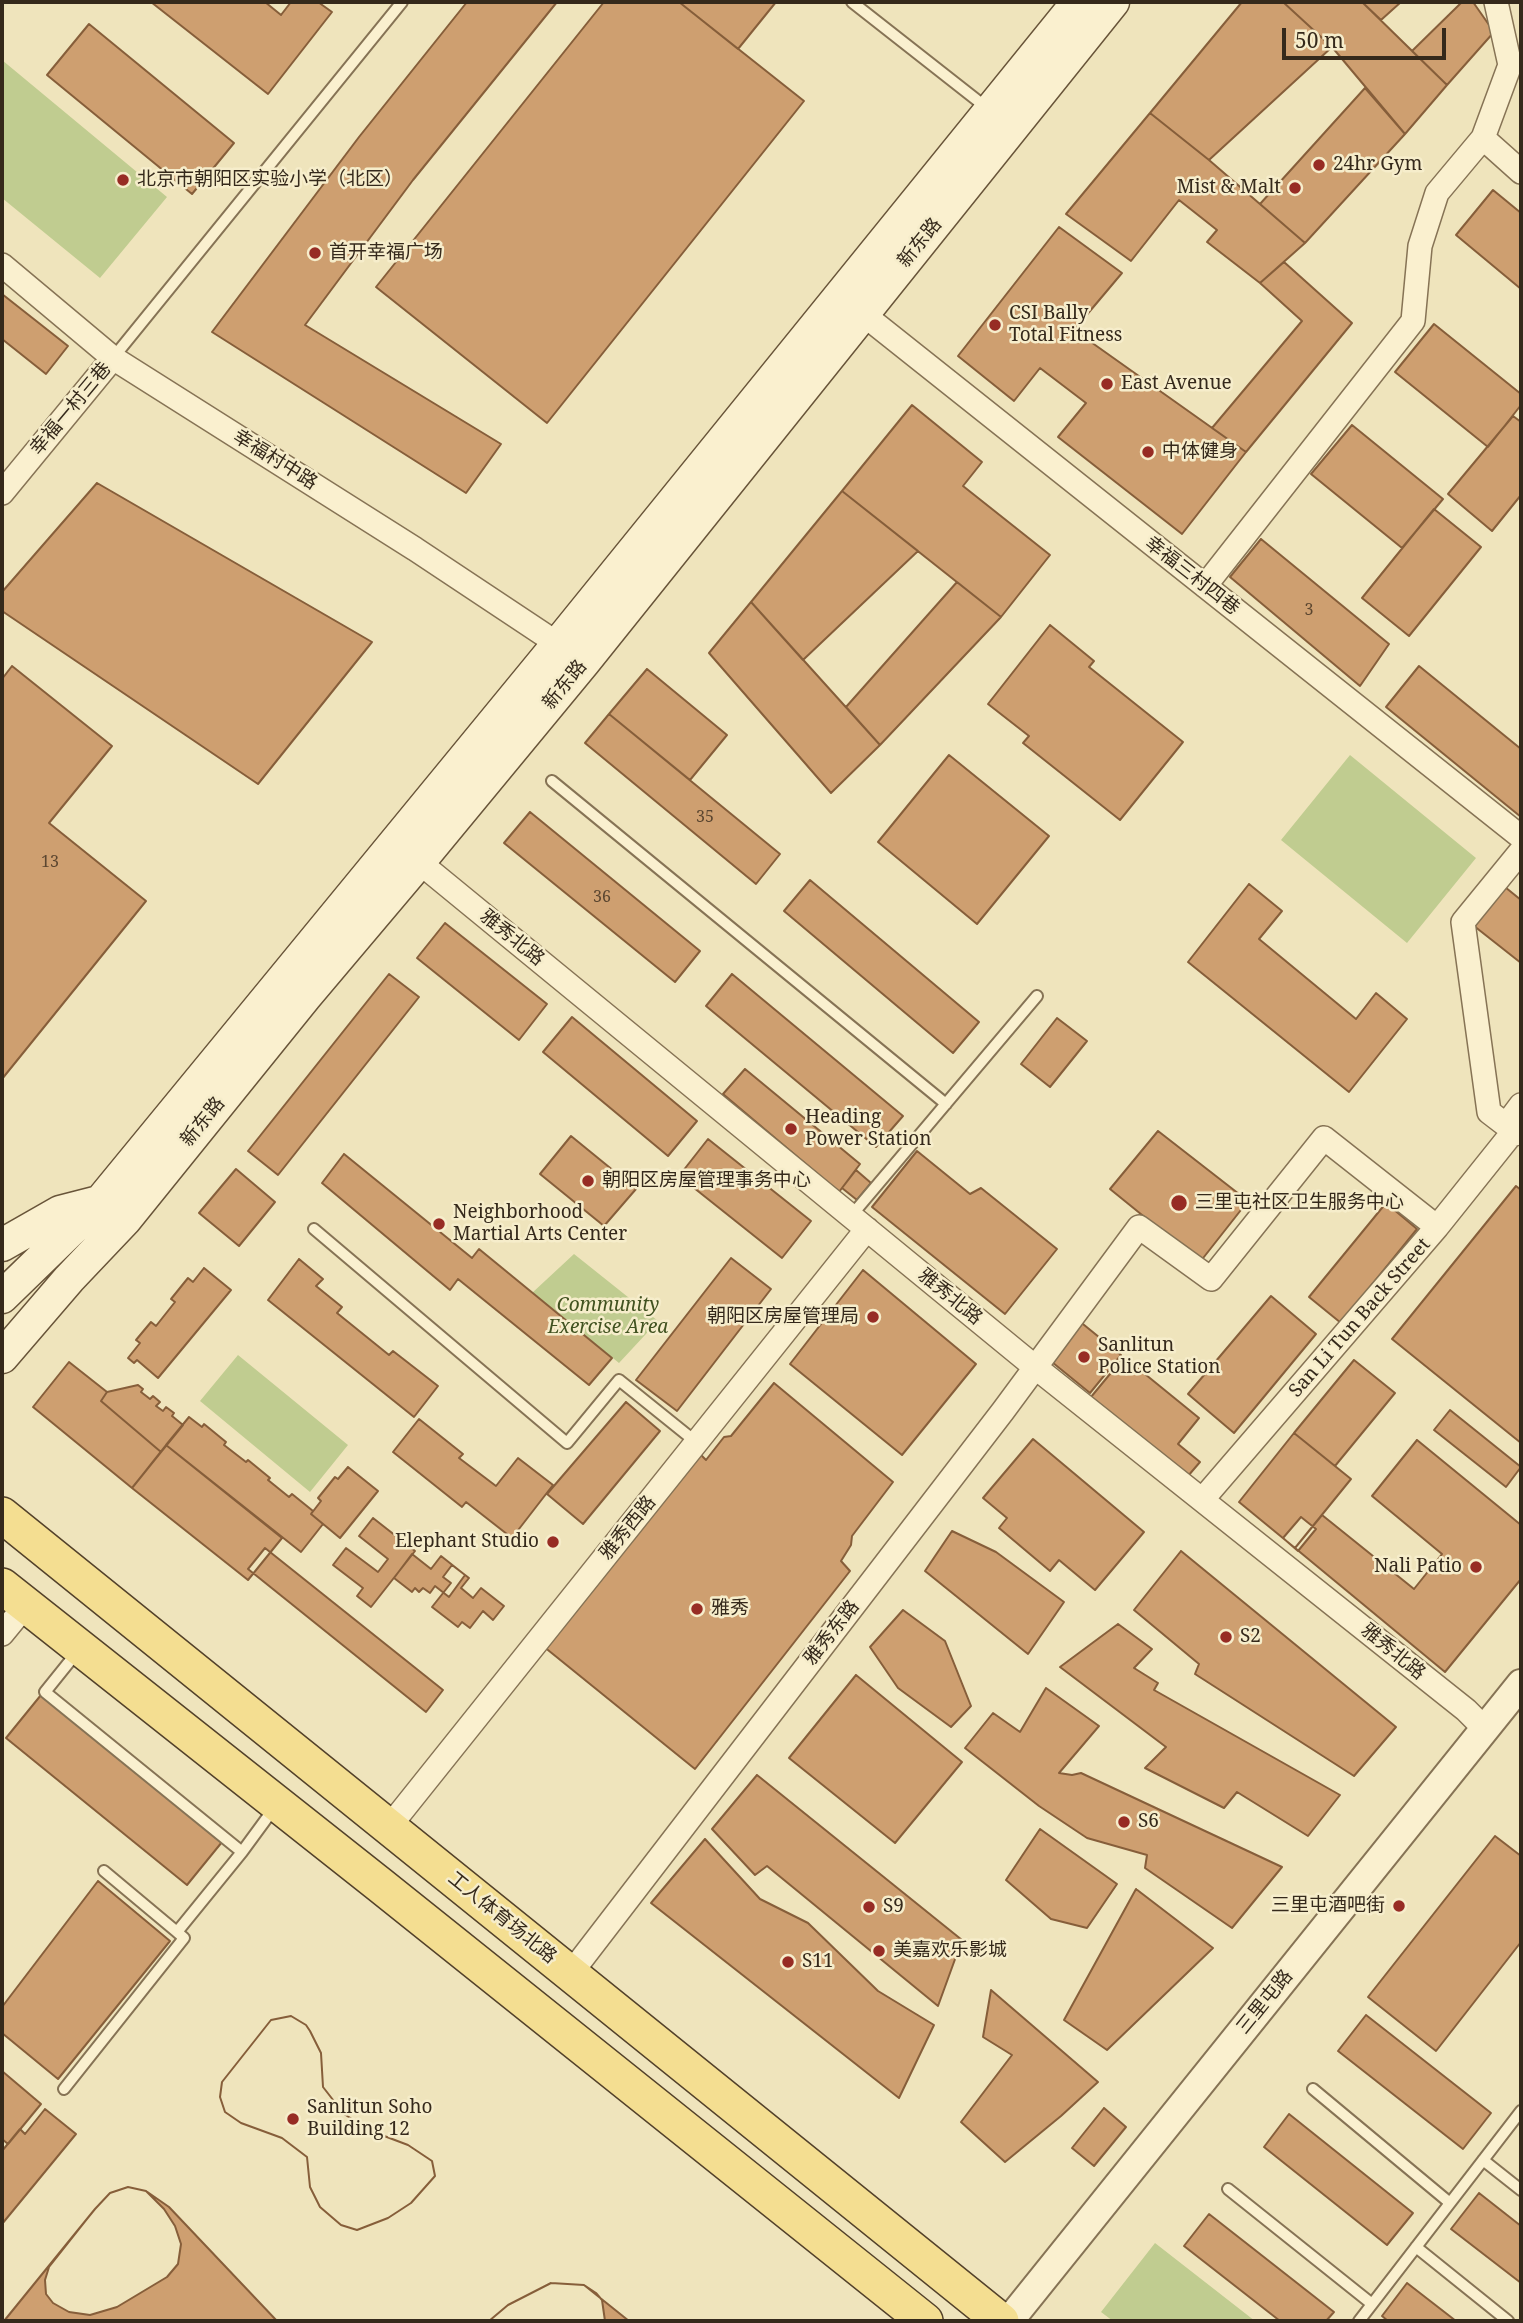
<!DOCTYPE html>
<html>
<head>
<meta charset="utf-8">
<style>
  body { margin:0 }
  #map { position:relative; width:1523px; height:2323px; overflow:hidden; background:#efe4bc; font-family:"Noto Serif",serif }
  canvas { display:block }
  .frame { position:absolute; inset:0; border:4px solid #35291b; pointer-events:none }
  .scale { position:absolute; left:1282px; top:28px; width:164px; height:32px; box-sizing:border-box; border:4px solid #35291b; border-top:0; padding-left:9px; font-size:21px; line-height:24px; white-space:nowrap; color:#35291b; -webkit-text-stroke:5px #f6edcb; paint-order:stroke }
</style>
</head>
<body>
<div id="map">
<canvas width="1523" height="2323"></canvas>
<div class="frame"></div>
<div class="scale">50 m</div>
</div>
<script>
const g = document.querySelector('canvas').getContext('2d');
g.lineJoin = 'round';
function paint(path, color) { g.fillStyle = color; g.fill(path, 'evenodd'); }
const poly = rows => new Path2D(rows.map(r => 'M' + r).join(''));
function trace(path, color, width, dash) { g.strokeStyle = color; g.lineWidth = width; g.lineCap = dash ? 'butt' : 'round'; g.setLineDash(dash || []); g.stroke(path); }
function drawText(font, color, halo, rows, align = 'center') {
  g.font = font + ' "Noto Serif","Noto Sans SC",serif'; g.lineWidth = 5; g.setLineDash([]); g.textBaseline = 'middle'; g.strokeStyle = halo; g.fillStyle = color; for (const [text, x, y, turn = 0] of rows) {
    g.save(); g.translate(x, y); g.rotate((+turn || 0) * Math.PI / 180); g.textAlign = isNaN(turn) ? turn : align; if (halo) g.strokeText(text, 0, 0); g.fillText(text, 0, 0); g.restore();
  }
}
paint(poly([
  [2,60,167,197,100,278,2,198],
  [1350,755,1476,858,1407,943,1281,840],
  [574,1254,658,1321,619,1363,532,1293],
  [238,1355,348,1445,310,1492,200,1401],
  [1155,2243,1255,2321,1113,2321,1101,2312]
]), '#c0cc90');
const building = poly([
  [151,2,265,2,281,15,291,2,318,2,332,12,268,94,151,2],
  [467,2,557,2,413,180,305,325,501,444,466,493,212,332,359,137,467,2],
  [604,2,679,2,804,101,547,423,376,287,604,2],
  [679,2,776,2,738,49,679,2],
  [1242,2,1283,2,1332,47,1209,160,1150,113,1242,2],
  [1283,2,1362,2,1447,85,1405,134,1332,47,1283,2],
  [1362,2,1401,2,1381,20,1362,2],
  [1462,2,1473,2,1494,32,1447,85,1412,51,1462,2],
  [89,24,234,143,192,194,47,75,89,24],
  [1365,88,1405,134,1305,243,1260,204,1365,88],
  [1150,113,1209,160,1305,243,1260,283,1207,242,1217,230,1179,200,1131,261,1066,214,1150,113],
  [1493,190,1521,213,1521,289,1456,235,1493,190],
  [1059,227,1122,273,1074,330,1246,452,1182,534,1058,437,1086,403,1040,368,1014,401,958,356,1059,227],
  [1284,262,1352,323,1246,452,1212,428,1302,321,1260,283,1284,262],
  [2,294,68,346,46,374,2,339,2,294],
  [1434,324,1521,394,1521,405,1488,447,1395,372,1434,324],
  [912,405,982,462,963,486,1050,555,1001,617,842,491,912,405],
  [1513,416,1521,422,1521,495,1492,531,1448,494,1513,416],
  [1352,425,1443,499,1402,548,1311,474,1352,425],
  [97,483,372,642,258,784,2,611,2,592,97,483],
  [842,491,918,551,803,660,751,602,842,491],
  [1434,509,1481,547,1409,636,1362,598,1434,509],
  [1261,539,1389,644,1360,686,1230,577,1261,539],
  [957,582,1001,617,880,745,846,707,957,582],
  [751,602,880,745,831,793,709,653,751,602],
  [1050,625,1094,661,1089,667,1183,742,1120,820,1023,743,1029,736,988,704,1050,625],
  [12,666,112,746,49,823,146,901,2,1079,2,679,12,666],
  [1419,666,1521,749,1521,817,1386,707,1419,666],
  [647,669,727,735,690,780,609,714,647,669],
  [609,714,780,854,756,884,585,743,609,714],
  [949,755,1049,836,977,924,878,842,949,755],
  [530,812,700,951,675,982,504,843,530,812],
  [810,880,979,1022,953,1053,784,911,810,880],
  [1500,883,1521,900,1521,963,1469,922,1500,883],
  [1249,884,1282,911,1259,939,1356,1019,1376,993,1407,1019,1349,1092,1188,962,1249,884],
  [445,923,547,1004,519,1040,417,958,445,923],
  [389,974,419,997,278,1175,248,1151,389,974],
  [732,974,903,1116,876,1147,706,1006,732,974],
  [572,1017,697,1121,668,1156,543,1052,572,1017],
  [1057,1018,1087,1041,1050,1087,1021,1064,1057,1018],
  [745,1069,860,1164,839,1192,723,1094,745,1069],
  [1158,1131,1248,1201,1200,1262,1110,1189,1158,1131],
  [571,1136,636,1189,604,1226,540,1174,571,1136],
  [708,1139,811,1221,782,1258,679,1176,708,1139],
  [917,1151,970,1194,981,1188,1057,1249,1005,1314,872,1207,917,1151],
  [344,1154,472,1258,479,1249,612,1358,589,1385,458,1279,450,1290,322,1183,344,1154],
  [236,1169,275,1202,239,1246,199,1213,236,1169],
  [856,1170,871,1183,857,1200,842,1188,856,1170],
  [1516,1186,1521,1190,1521,1443,1392,1339,1516,1186],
  [1386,1203,1417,1229,1341,1323,1309,1297,1386,1203],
  [731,1258,771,1289,677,1411,636,1380,731,1258],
  [299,1259,323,1279,316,1286,342,1307,337,1313,389,1355,393,1351,438,1386,414,1417,268,1300,299,1259],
  [204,1268,231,1290,158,1378,137,1360,134,1363,128,1358,140,1343,136,1340,151,1322,156,1326,175,1302,171,1299,188,1278,193,1282,204,1268],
  [863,1270,976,1364,902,1455,790,1364,863,1270],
  [1271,1296,1316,1334,1234,1433,1188,1394,1271,1296],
  [1078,1320,1121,1355,1090,1393,1047,1358,1078,1320],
  [1124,1357,1199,1418,1178,1444,1200,1462,1188,1476,1091,1397,1124,1357],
  [1354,1360,1395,1393,1335,1466,1294,1433,1354,1360],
  [69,1362,107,1392,101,1401,161,1452,132,1488,33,1407,69,1362],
  [774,1383,893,1482,852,1536,851,1545,841,1561,850,1571,695,1769,543,1646,699,1453,706,1460,724,1437,731,1436,774,1383],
  [138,1385,143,1389,141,1392,150,1399,153,1396,160,1402,156,1406,163,1411,166,1407,174,1413,172,1416,183,1425,161,1452,101,1401,107,1392,138,1385],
  [626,1402,660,1431,583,1524,547,1494,626,1402],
  [1450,1410,1521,1467,1506,1487,1434,1430,1450,1410],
  [189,1417,202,1427,204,1424,226,1442,224,1445,246,1462,248,1460,270,1478,268,1480,289,1497,292,1494,313,1511,311,1514,323,1524,301,1552,166,1445,189,1417],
  [419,1419,463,1454,459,1458,496,1486,518,1458,553,1485,512,1538,466,1502,462,1507,393,1452,419,1419],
  [1294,1433,1351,1479,1295,1548,1239,1502,1294,1433],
  [1033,1439,1144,1532,1095,1590,1059,1560,1050,1571,999,1528,1007,1518,983,1498,1033,1439],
  [1417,1440,1521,1525,1521,1579,1445,1672,1295,1548,1322,1515,1414,1589,1442,1554,1372,1496,1417,1440],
  [166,1445,282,1538,248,1580,132,1488,166,1445],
  [348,1467,378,1491,340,1538,311,1514,321,1501,318,1498,335,1477,338,1479,348,1467],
  [1301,1517,1316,1529,1298,1551,1283,1538,1301,1517],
  [373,1518,415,1551,371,1607,357,1596,363,1588,333,1565,346,1548,378,1572,388,1559,359,1536,373,1518],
  [952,1531,996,1552,1064,1602,1028,1654,925,1571,952,1531],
  [265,1548,443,1690,426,1712,248,1569,265,1548],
  [1181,1551,1396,1727,1354,1776,1195,1674,1199,1664,1134,1610,1181,1551],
  [412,1554,431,1569,441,1556,465,1575,449,1597,435,1586,430,1593,423,1588,419,1592,415,1588,412,1592,394,1578,412,1554],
  [452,1565,469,1578,461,1588,473,1598,481,1588,504,1606,493,1620,483,1611,470,1628,462,1622,458,1627,432,1607,451,1583,443,1577,452,1565],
  [903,1610,945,1641,971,1706,951,1727,898,1688,870,1647,903,1610],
  [1118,1624,1152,1649,1134,1668,1158,1683,1154,1690,1340,1795,1308,1836,1237,1792,1224,1808,1145,1768,1166,1747,1060,1667,1118,1624],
  [856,1675,962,1762,895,1843,789,1758,856,1675],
  [1046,1688,1099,1726,1059,1773,1072,1775,1081,1773,1282,1867,1232,1928,1145,1868,1147,1855,1087,1838,1039,1806,965,1748,993,1713,1020,1732,1046,1688],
  [41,1695,222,1842,187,1885,6,1738,41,1695],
  [757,1775,962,1940,938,2006,767,1866,755,1875,712,1829,757,1775],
  [1040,1829,1117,1884,1087,1928,1051,1919,1006,1880,1040,1829],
  [1495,1836,1521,1856,1521,1942,1436,2051,1368,1997,1495,1836],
  [705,1839,760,1899,808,1923,878,1991,934,2025,899,2098,651,1903,705,1839],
  [98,1881,170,1941,58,2079,2,2033,2,2007,98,1881],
  [1136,1889,1213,1948,1107,2050,1064,2020,1136,1889],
  [991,1990,1098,2082,1061,2116,1005,2162,961,2122,1012,2055,983,2037,991,1990],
  [1366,2015,1491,2113,1463,2149,1338,2051,1366,2015],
  [291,2016,306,2025,310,2031,321,2053,323,2087,344,2114,371,2131,408,2145,432,2161,435,2176,411,2203,388,2218,357,2230,341,2225,320,2207,310,2187,307,2157,282,2138,241,2123,225,2112,220,2097,222,2082,271,2020,291,2016],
  [291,2016,306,2025,310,2031,321,2053,323,2087,344,2114,371,2131,408,2145,432,2161,435,2176,411,2203,388,2218,357,2230,341,2225,320,2207,310,2187,307,2157,282,2138,241,2123,225,2112,220,2097,222,2082,271,2020,291,2016],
  [2,2071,41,2104,8,2144,2,2139,2,2071],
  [1104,2108,1126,2127,1094,2166,1072,2148,1104,2108],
  [45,2109,76,2134,2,2224,2,2151,20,2129,25,2134,45,2109],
  [1289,2114,1413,2213,1387,2245,1264,2147,1289,2114],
  [128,2187,146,2191,164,2209,175,2226,181,2244,178,2264,167,2277,117,2307,90,2315,69,2312,53,2303,46,2294,45,2280,49,2267,95,2209,110,2193,128,2187],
  [128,2187,146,2191,169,2207,277,2321,4,2321,95,2209,110,2193,128,2187],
  [1479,2193,1521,2226,1521,2283,1451,2229,1479,2193],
  [1209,2214,1334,2312,1326,2321,1280,2321,1184,2246,1209,2214],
  [551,2283,584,2285,596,2293,602,2300,605,2321,489,2321,508,2305,551,2283],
  [551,2283,584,2285,629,2321,489,2321,508,2305,551,2283],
  [1407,2283,1456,2321,1388,2321,1382,2316,1407,2283]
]);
paint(building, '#ce9f70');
trace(building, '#865e3a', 2);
const service = poly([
  [852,2,987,108],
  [113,358,402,2],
  [552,781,946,1104],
  [851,1216,1037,996],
  [314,1229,567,1443,619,1380,696,1442],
  [78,1651,45,1692,242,1852,275,1807],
  [104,1871,177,1932,242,1852],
  [64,2089,184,1938,177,1932],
  [1313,2089,1450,2203],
  [1483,2160,1521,2190],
  [1228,2189,1372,2304],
  [1416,2247,1508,2321],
  [1359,2321,1521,2111]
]);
const minor = poly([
  [1496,2,1510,65,1483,138,1521,172],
  [2,265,113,358,415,549,558,644],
  [863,314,1521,837],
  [2,493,113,358],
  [1205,586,1413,321,1420,246,1437,193,1483,138],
  [419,862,1035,1367,1466,1710,1484,1728],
  [1506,1125,1489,1112,1463,922,1521,851],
  [1515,1134,1506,1125,1521,1105],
  [1202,1500,1437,1227,1513,1132],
  [2,1634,25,1606],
  [389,1827,867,1229],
  [571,1973,1003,1411,1139,1227,1211,1279,1324,1138,1437,1227]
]);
const tertiary = poly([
  [1009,2321,1521,1684]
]);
const secondary = poly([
  [2,1245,60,1212,95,1203],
  [2,1297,100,1202,558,644,1078,2],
  [2,1357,69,1279,125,1220,305,997,419,862,584,662,1113,2]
]);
const primary = poly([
  [2,1515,1001,2321],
  [2,1586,380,1885,925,2321]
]);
trace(service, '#867355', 14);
trace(minor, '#867355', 26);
trace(tertiary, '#867355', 32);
trace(secondary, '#685439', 35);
trace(primary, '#53412a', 38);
trace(service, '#faf0cf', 10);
trace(minor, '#faf0cf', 23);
trace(tertiary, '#faf0cf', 28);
trace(secondary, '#faf0cf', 32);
trace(primary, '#f4de91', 35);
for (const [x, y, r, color] of [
  [1319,165,7,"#972c24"],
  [123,180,7,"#972c24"],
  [1295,188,7,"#972c24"],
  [315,253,7,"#972c24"],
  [995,325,7,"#972c24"],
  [1107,384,7,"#972c24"],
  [1148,452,7,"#972c24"],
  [791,1129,7,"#972c24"],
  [588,1181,7,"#972c24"],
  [1179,1203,9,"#972c24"],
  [439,1224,7,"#972c24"],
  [873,1317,7,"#972c24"],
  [1084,1357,7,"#972c24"],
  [553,1542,7,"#972c24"],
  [1476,1567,7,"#972c24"],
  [697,1609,7,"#972c24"],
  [1226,1637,7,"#972c24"],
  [1124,1822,7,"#972c24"],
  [1399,1906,7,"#972c24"],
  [869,1907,7,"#972c24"],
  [879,1951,7,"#972c24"],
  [788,1962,7,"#972c24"],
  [293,2119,7,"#972c24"]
]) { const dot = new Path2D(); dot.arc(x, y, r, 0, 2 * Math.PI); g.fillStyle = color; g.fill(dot); trace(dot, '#f6edcb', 2.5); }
drawText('16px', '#5b4630', null, [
  ["3",1309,610],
  ["35",705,817],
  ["13",50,862],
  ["36",602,897]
]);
drawText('19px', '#35291b', '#f6edcb', [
  ["24hr Gym",1333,165],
  ["北京市朝阳区实验小学（北区）",137,180],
  ["Mist & Malt",1281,188,"right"],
  ["首开幸福广场",329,253],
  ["CSI Bally",1009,314],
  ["Total Fitness",1009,336],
  ["East Avenue",1121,384],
  ["中体健身",1162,452],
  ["Heading",805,1118],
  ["Power Station",805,1140],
  ["朝阳区房屋管理事务中心",602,1181],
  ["三里屯社区卫生服务中心",1195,1203],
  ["Neighborhood",453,1213],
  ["Martial Arts Center",453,1235],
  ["朝阳区房屋管理局",859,1317,"right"],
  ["Sanlitun",1098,1346],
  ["Police Station",1098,1368],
  ["Elephant Studio",539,1542,"right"],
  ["Nali Patio",1462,1567,"right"],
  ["雅秀",711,1609],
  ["S2",1240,1637],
  ["S6",1138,1822],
  ["三里屯酒吧街",1385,1906,"right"],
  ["S9",883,1907],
  ["美嘉欢乐影城",893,1951],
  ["S11",802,1962],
  ["Sanlitun Soho",307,2108],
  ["Building 12",307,2130]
], 'left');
drawText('19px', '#35291b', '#f6edcb', [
  ["新东路",920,243,-51],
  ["幸福一村三巷",71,409,-50],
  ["幸福村中路",275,460,32],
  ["幸福三村四巷",1192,576,38],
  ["新东路",565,685,-51],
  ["雅秀北路",512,938,39],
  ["新东路",203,1122,-51],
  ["雅秀北路",950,1297,39],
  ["San Li Tun Back Street",1360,1318,-49],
  ["雅秀西路",628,1528,-51],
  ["雅秀东路",832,1633,-52],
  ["雅秀北路",1393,1652,39],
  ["工人体育场北路",502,1918,39],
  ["三里屯路",1265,2002,-51]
]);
drawText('italic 19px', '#415220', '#f6edcb', [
  ["Community",608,1306],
  ["Exercise Area",608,1328]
]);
</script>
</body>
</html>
